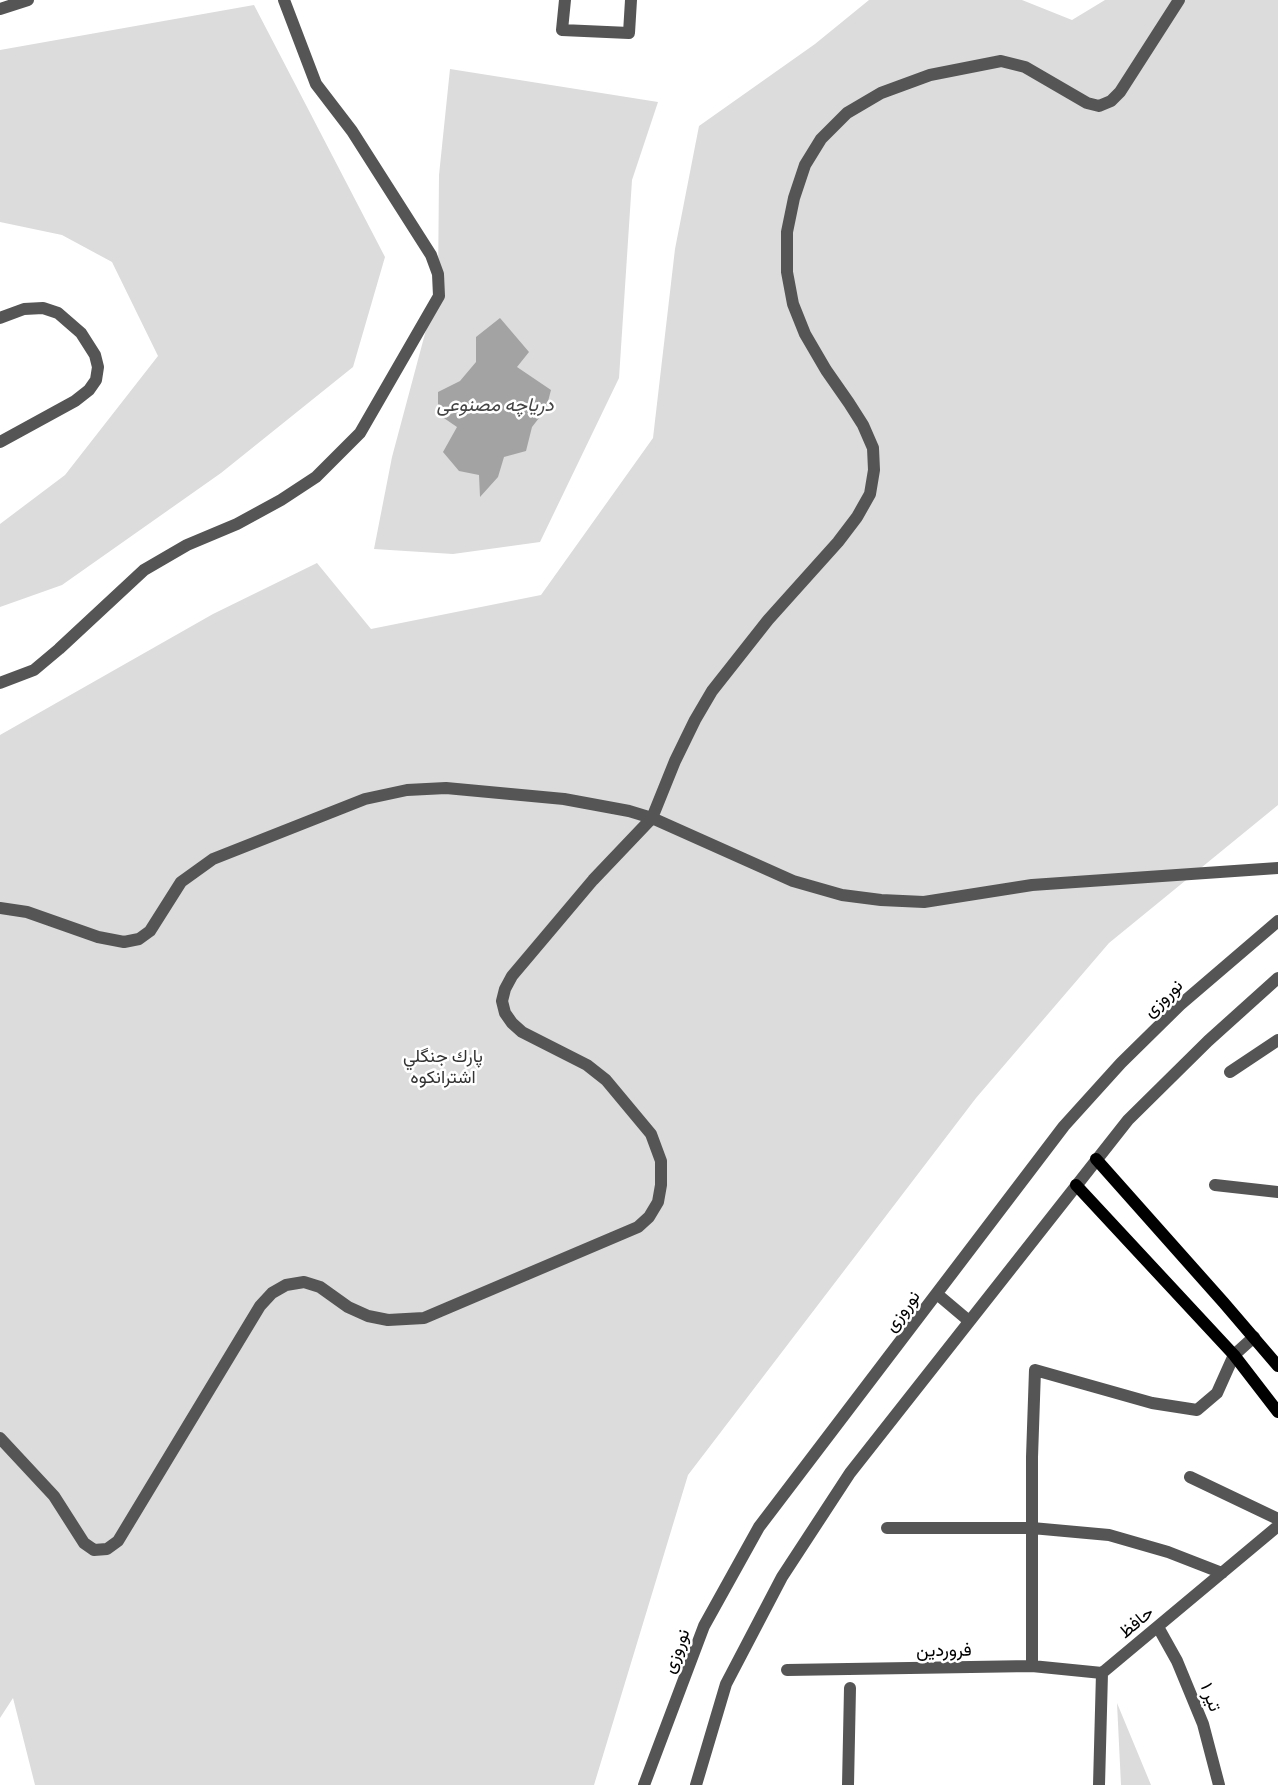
<!DOCTYPE html>
<html>
<head>
<meta charset="utf-8">
<style>
  body { margin:0 }
  canvas { display:block; background:#fff }
</style>
</head>
<body>
<canvas width="1278" height="1785"></canvas>
<script>
const g = document.querySelector('canvas').getContext('2d');
g.lineJoin = 'round';
function paint(path, color) { g.fillStyle = color; g.fill(path, 'evenodd'); }
const poly = rows => new Path2D(rows.map(r => 'M' + r).join(''));
function trace(path, color, width, dash) { g.strokeStyle = color; g.lineWidth = width; g.lineCap = dash ? 'butt' : 'round'; g.setLineDash(dash || []); g.stroke(path); }
function drawText(font, color, halo, rows, align = 'center') {
  g.font = font + ' Ubuntu,Vazirmatn,sans-serif'; g.lineWidth = 5; g.setLineDash([]); g.textBaseline = 'middle'; g.strokeStyle = halo; g.fillStyle = color; for (const [text, x, y, turn = 0] of rows) {
    g.save(); g.translate(x, y); g.rotate((+turn || 0) * Math.PI / 180); g.textAlign = isNaN(turn) ? turn : align; if (halo) g.strokeText(text, 0, 0); g.fillText(text, 0, 0); g.restore();
  }
}
paint(poly([
  [869,0,1022,0,1072,20,1105,0,1278,0,1278,805,1109,943,976,1098,688,1475,594,1785,35,1785,13,1698,0,1718,0,735,213,614,317,563,371,629,541,595,653,438,675,249,699,126,815,44],
  [254,5,385,257,353,367,221,473,62,585,0,607,0,524,65,475,158,356,112,262,62,235,0,222,0,50],
  [450,69,658,102,632,180,619,378,540,542,453,554,374,549,392,457,438,285,439,175],
  [1117,1703,1151,1785,1121,1785]
]), '#dcdcdc');
paint(poly([
  [500,318,529,352,517,367,551,390,546,409,532,427,526,451,504,457,498,477,480,497,479,475,459,471,443,452,457,427,438,414,438,392,460,381,476,362,476,337]
]), '#a3a3a3');
trace(poly([
  [565,0,562,30,629,33,631,0],
  [0,9,28,0],
  [0,318,24,309,43,308,58,313,81,333,95,355,98,367,96,380,89,390,75,401,0,442],
  [0,683,34,670,59,649,144,570,187,545,237,524,281,500,316,477,360,433,439,296,438,274,431,255,352,131,316,84,284,0],
  [0,908,27,912,98,937,124,942,139,939,150,931,181,882,213,859,365,799,407,790,446,788,564,799,629,811,652,818,793,881,842,895,881,900,924,902,1032,885,1278,868],
  [1230,1072,1278,1040],
  [1215,1185,1278,1192],
  [937,1294,969,1321],
  [0,1438,54,1496,84,1543,94,1550,107,1549,118,1541,260,1306,272,1293,286,1285,304,1282,320,1287,348,1307,368,1316,388,1320,424,1318,638,1227,649,1217,658,1202,661,1185,661,1161,651,1134,606,1080,587,1065,522,1032,512,1023,505,1013,502,1001,505,989,512,976,593,880,652,818,675,761,695,720,712,691,768,620,838,542,857,517,870,494,874,470,873,448,863,425,849,403,826,370,805,334,793,304,787,272,787,232,794,198,805,165,821,139,847,113,881,93,930,75,1001,61,1025,67,1087,103,1099,106,1111,101,1120,92,1179,0],
  [1190,1477,1278,1519],
  [887,1528,1032,1528,1109,1535,1168,1552,1222,1573],
  [1158,1627,1177,1661,1203,1724,1219,1785],
  [1032,1666,1032,1457,1035,1370,1152,1403,1197,1410,1217,1393,1234,1355,1254,1337],
  [787,1670,1032,1666,1102,1673],
  [644,1785,704,1626,759,1527,1064,1126,1121,1063,1180,1005,1278,921],
  [696,1785,726,1684,782,1577,850,1473,1128,1120,1208,1041,1278,978],
  [848,1785,850,1688],
  [1099,1785,1102,1673,1278,1526]
]), '#555', 12);
trace(poly([
  [1096,1159,1224,1303,1278,1366],
  [1076,1185,1234,1355,1278,1412]
]), '#000', 12);
drawText('18px', '#000', '#fff', [
  ["نوروزی",1163,998,-43],
  ["نوروزی",902,1311,-53],
  ["حافظ",1136,1622,-40],
  ["فروردین",944,1650,-1],
  ["نوروزی",676,1651,-69],
  ["تیر ۱",1211,1697,69]
]);
drawText('18px', '#333', '#fff', [
  ["پارك جنگلي",443,1056],
  ["اشترانكوه",443,1077]
]);
drawText('italic 19px', '#444', '#fff', [
  ["دریاچه مصنوعی",495,405]
]);
</script>
</body>
</html>
